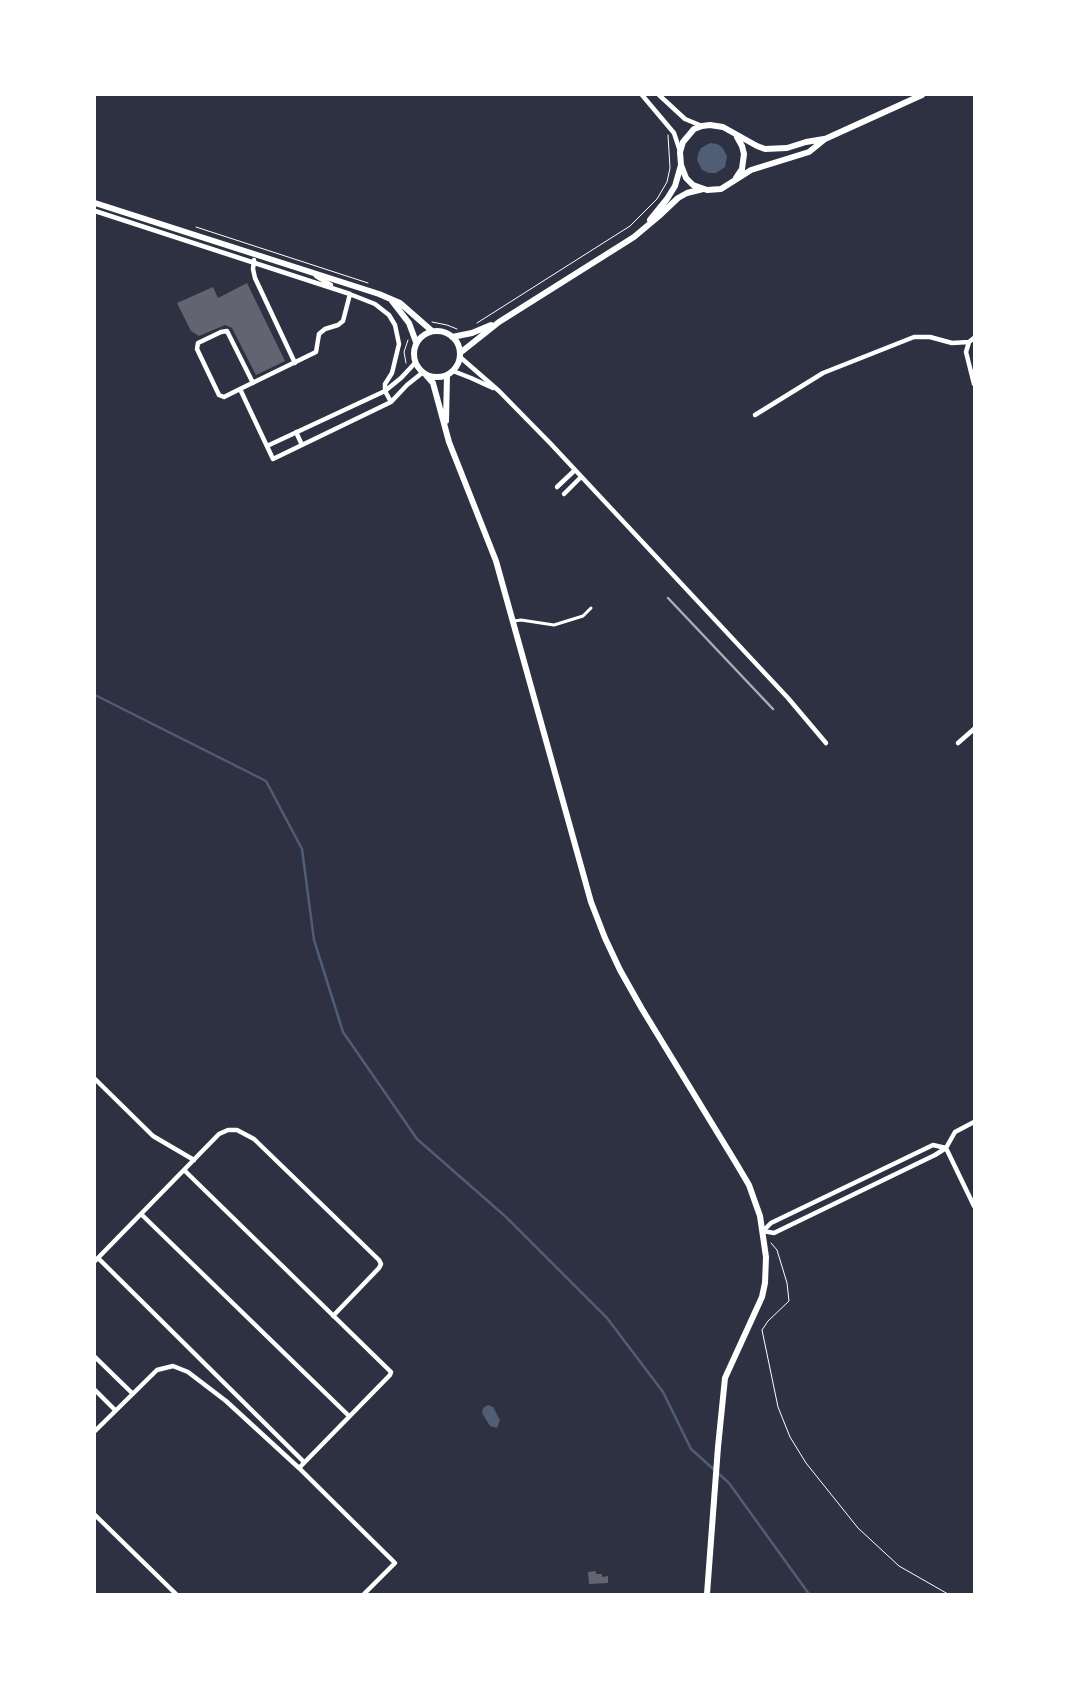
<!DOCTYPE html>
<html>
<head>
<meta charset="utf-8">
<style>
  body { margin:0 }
  #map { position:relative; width:1069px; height:1689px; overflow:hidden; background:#2d3142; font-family:Lato,sans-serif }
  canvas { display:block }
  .frame { position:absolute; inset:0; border:96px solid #fff; pointer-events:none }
</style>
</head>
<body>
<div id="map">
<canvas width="1069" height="1689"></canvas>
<div class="frame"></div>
</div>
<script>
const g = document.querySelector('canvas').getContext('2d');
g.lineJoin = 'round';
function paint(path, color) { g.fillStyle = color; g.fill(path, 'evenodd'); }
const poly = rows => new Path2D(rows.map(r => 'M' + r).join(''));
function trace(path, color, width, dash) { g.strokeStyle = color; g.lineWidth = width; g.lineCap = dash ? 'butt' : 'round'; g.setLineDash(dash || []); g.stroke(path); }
paint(poly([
  [710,143,717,144,722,147,727,156,725,167,716,173,709,173,702,170,697,160,698,154,701,148],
  [488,1405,493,1407,500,1420,497,1428,490,1426,482,1413,483,1408]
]), '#4f5d75');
trace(poly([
  [95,695,266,781,302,849,314,940,343,1032,417,1139,506,1217,607,1318,663,1392,691,1449,729,1483,809,1594]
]), '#4f5d75', 2.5);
paint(poly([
  [247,283,285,361,256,375,232,328,225,325,199,336,191,331,177,303,213,287,218,298],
  [596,1571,596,1574,602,1574,602,1577,608,1576,608,1583,589,1584,588,1572]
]), '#626471');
trace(poly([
  [196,227,368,283],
  [432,322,447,325,457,329],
  [477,323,630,226,657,199,667,182,670,168,668,135],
  [406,363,404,352,408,340],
  [771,1243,777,1250,787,1283,789,1301,768,1321,762,1330,778,1407,790,1437,806,1463,858,1528,899,1566,948,1594]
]), '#fff', 1);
trace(poly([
  [514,621,521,620,554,625,583,616,591,608]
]), '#fff', 3);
trace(poly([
  [642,95,674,133,680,151],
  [659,95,685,119,702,126],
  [95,211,350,294,343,321,338,325,325,329,319,334,316,352,240,389,273,459,391,402,407,385,422,373],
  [254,260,253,269,255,278,295,363],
  [316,276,331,285],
  [347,293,375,304,389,315,395,325,399,344,392,373,385,384,385,391,391,402],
  [974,338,969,342,966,352,974,384],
  [460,357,499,391,550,443,788,698,826,743],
  [453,371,471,378,493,388],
  [240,389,224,397,219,395,197,349,198,343,221,332,227,331,253,383],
  [755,415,823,373,914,337,930,337,952,343,969,342],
  [296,432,302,445],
  [267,446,385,391,401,378,415,363],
  [557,487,575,470],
  [564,494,581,477],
  [958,743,974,729],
  [95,1079,153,1136,194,1160],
  [946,1148,974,1206],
  [184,1170,391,1372,390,1375,299,1468],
  [141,1214,349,1416],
  [763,1231,774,1233,935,1155,946,1148,955,1132,974,1122],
  [763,1231,771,1223,933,1145,946,1148],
  [98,1258,304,1462],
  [95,1261,219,1134,228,1130,237,1130,254,1139,379,1260,381,1264,379,1268,333,1316],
  [95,1357,132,1393],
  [95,1390,115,1410],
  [95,1431,157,1370,173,1366,188,1372,226,1401,299,1468,395,1563,364,1594],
  [95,1515,176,1594]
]), '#fff', 4.5);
trace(poly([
  [681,165,686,178,693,185,707,190,721,189,751,170,809,152,825,139,922,95],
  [736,178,742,169,744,154,742,146,737,137],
  [95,203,379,294,400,303,432,331],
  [650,220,667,199,675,186,681,165,680,152,683,142,694,129,702,126,710,125,723,127,757,146,765,149,787,148,806,142,824,139],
  [392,301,409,323,416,342],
  '414 354a23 23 0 1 1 46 0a23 23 0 1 1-46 0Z',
  [452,337,472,333,491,325],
  [460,353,499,322,634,237,659,216,678,198,687,193,703,189],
  [426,375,433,383,449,442,496,561,591,902,605,938,620,970,642,1009,736,1163,749,1185,760,1216,766,1257,765,1283,762,1297,725,1378,718,1447,707,1594],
  [446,421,447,375]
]), '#fff', 6);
trace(poly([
  [668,598,773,709]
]), '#abadb3', 2.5);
</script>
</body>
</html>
